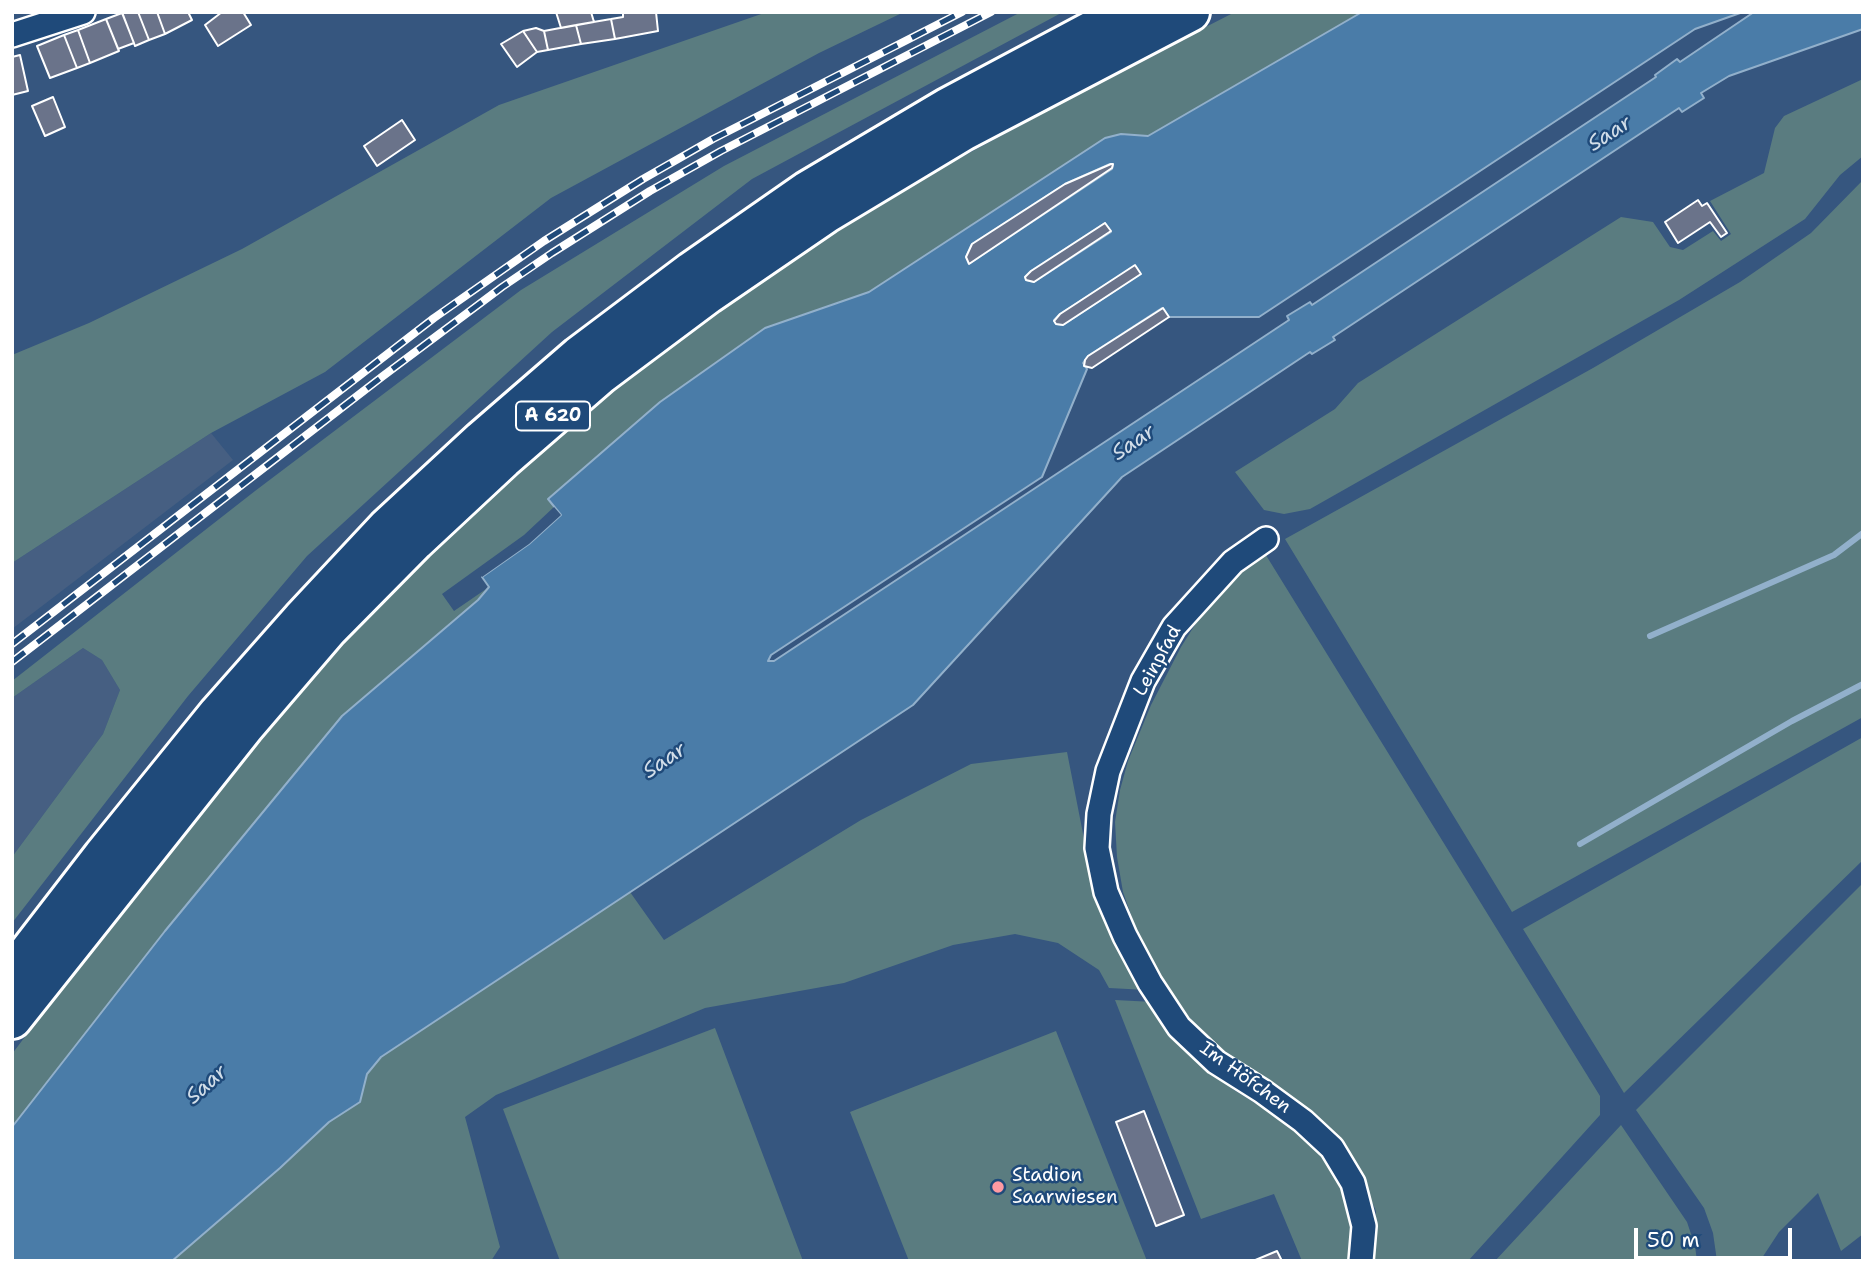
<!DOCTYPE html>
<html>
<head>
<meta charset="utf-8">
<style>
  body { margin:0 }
  #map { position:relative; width:1875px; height:1273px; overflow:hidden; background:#36567f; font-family:"Shantell Sans",sans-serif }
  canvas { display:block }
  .frame { position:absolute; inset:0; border:14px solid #fff; pointer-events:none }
  .scale { position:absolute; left:1634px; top:1228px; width:158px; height:32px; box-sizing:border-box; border:4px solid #fff; border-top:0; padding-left:9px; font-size:21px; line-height:24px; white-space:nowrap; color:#fff; -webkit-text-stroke:5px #1f4a7a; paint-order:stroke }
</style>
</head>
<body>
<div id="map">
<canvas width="1875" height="1273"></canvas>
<div class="frame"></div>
<div class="scale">50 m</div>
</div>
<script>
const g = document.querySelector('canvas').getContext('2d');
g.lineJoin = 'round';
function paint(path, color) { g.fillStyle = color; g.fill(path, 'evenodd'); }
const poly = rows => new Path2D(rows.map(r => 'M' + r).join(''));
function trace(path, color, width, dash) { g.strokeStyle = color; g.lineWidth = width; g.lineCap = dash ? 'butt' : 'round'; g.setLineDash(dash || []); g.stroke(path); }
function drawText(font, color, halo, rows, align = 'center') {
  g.font = font + ' "Shantell Sans",sans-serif'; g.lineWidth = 5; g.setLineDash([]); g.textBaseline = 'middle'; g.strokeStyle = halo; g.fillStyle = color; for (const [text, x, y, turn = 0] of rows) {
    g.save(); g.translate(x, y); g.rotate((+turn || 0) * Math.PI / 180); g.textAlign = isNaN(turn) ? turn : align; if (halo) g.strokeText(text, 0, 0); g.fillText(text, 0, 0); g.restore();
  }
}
paint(poly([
  [211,433,233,460,12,629,12,563],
  [83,648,102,660,120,690,103,734,12,857,12,698]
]), '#465f82');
paint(poly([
  [767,12,904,12,819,53,551,198,325,372,211,433,12,563,12,355,89,323,242,249,499,105],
  [1021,12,1063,12,752,179,552,332,307,556,188,696,12,923,12,857,103,734,120,690,102,660,83,648,12,698,12,681,255,491,521,290,724,166],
  [1235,12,1362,12,1148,136,1121,134,1105,138,869,292,765,328,660,402,548,499,554,507,524,535,442,594,454,611,489,587,478,600,342,716,165,931,12,1127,12,1054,253,733,408,556,587,400,804,242,1151,55],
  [1863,79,1863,156,1840,175,1805,219,1679,300,1310,509,1284,514,1264,510,1235,472,1335,409,1358,383,1621,217,1653,222,1670,247,1683,250,1713,231,1721,241,1731,234,1710,201,1764,173,1775,128,1784,116],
  [1863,180,1863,717,1512,912,1285,539,1593,368,1740,282,1811,233],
  [1264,552,1600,1096,1600,1115,1468,1261,1373,1261,1376,1211,1352,1159,1338,1142,1213,1046,1189,1017,1153,964,1136,929,1123,892,1117,857,1115,822,1120,790,1128,761,1151,705,1181,647,1203,612,1239,569],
  [1863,737,1863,860,1624,1093,1523,929],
  [1067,752,1096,900,1147,990,1109,988,1099,970,1058,943,1015,934,953,945,844,983,705,1008,496,1095,465,1117,500,1247,491,1261,172,1261,280,1168,329,1122,360,1102,367,1074,381,1057,630,892,664,940,861,820,971,764],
  [1863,883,1863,1234,1841,1251,1818,1193,1779,1232,1760,1261,1717,1261,1713,1233,1704,1208,1636,1110],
  [1115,1000,1154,1002,1209,1069,1234,1090,1298,1130,1323,1152,1342,1186,1353,1219,1351,1261,1302,1261,1274,1194,1201,1219],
  [715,1028,803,1261,560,1261,503,1109],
  [1056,1031,1147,1261,909,1261,850,1112],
  [1621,1125,1687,1222,1695,1246,1697,1261,1495,1261]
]), '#5a7c80');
const water = poly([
  [1362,12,1743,12,1695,29,1259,317,1169,317,1162,308,1088,356,1083,363,1087,369,1042,477,771,655,768,661,774,661,1289,320,1287,316,1310,302,1312,305,1656,77,1655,75,1677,59,1680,62,1754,12,1863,12,1863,29,1729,76,1701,93,1704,98,1682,112,1679,108,1333,337,1335,340,1312,354,1310,352,1122,477,913,705,381,1057,367,1074,360,1102,329,1122,280,1168,172,1261,12,1261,12,1127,165,931,342,716,478,600,489,587,482,577,529,544,561,515,548,499,660,402,765,328,869,292,1105,138,1121,134,1148,136,1362,12],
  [1110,164,1113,165,1112,169,970,263,966,257,972,244,1065,184,1110,164],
  [1105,223,1111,232,1034,282,1026,280,1025,277,1031,271,1105,223],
  [1135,266,1140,274,1063,325,1056,324,1054,320,1060,314,1135,266]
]);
paint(water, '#4a7ca8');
trace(water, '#92b0cb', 2);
paint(poly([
  [554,507,561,515,529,544,482,577,480,574,527,541,556,515,552,510]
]), '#36567f');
trace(poly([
  [1650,636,1834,555,1863,533],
  [1580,844,1792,721,1863,684]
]), '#92b0cb', 6);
const building = poly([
  [138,12,149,40,135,46,122,12,138,12],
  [138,12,157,12,165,34,149,40,138,12],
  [157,12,188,12,192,20,165,34,157,12],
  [222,12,243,12,251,25,218,46,205,25,222,12],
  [556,12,591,12,594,22,561,28,556,12],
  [623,12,656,12,658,31,615,39,611,19,623,17,623,12],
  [122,13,134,43,118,49,106,19,122,13],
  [106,19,119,51,90,63,78,30,106,19],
  [611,19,615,39,581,44,576,25,611,19],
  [576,25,581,44,548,50,544,31,576,25],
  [536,28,544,31,548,50,537,52,523,31,536,28],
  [78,30,90,63,77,68,64,35,78,30],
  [523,31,537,52,517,67,501,44,523,31],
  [64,35,77,68,50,78,37,46,64,35],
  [20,55,28,91,12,95,12,57,20,55],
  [53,97,65,127,45,136,32,106,53,97],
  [402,120,415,140,377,166,364,146,402,120],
  [1111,164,1113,164,1112,168,969,264,966,257,972,244,1065,184,1111,164],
  [1698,200,1702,206,1707,203,1727,233,1721,237,1710,222,1678,243,1665,222,1698,200],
  [1105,223,1111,231,1034,282,1026,280,1025,277,1031,271,1105,223],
  [1135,265,1141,274,1063,325,1056,324,1054,321,1060,314,1135,265],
  [1163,308,1169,317,1092,368,1084,366,1085,360,1088,356,1163,308],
  [1144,1111,1184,1215,1156,1226,1116,1122,1144,1111],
  [1277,1251,1282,1261,1253,1261,1277,1251]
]);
paint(building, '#6a738a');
trace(building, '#fff', 2);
const street = poly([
  [12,35,83,12],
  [1266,539,1233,562,1174,627,1143,681,1108,771,1099,814,1097,848,1106,892,1125,936,1150,983,1179,1027,1216,1062,1262,1091,1303,1121,1332,1148,1353,1183,1364,1226,1361,1261]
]);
const highway = poly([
  [12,974,103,856,218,714,302,619,387,528,482,440,579,356,692,271,807,191,947,108,1127,12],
  [12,1019,244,727,328,629,415,541,503,459,601,374,708,294,825,214,963,131,1190,12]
]);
trace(street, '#fff', 28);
trace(highway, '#fff', 44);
trace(street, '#1f4a7a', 23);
trace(highway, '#1f4a7a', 38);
const rail = poly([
  [12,644,434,318,544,241,643,179,713,139,962,12],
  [12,662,383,376,502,287,552,253,650,191,721,151,991,12]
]);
trace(rail, '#fff', 8);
trace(rail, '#1f4a7a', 5, [16]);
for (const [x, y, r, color] of [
  [998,1187,7,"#ff9aa2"]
]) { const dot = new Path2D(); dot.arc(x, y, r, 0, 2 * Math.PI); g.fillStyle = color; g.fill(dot); trace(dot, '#1f4a7a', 2.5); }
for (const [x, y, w] of [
  [553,416,74]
]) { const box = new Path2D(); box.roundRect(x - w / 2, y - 14.5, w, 29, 5); g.fillStyle = '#1f4a7a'; g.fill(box); trace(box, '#fff', 2); }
drawText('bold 18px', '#fff', null, [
  ["A 620",553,416]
]);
drawText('19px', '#fff', '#1f4a7a', [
  ["Leinpfad",1158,661,-61],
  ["Im Höfchen",1245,1078,36]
]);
drawText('19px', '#fff', '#1f4a7a', [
  ["Stadion",1012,1176],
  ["Saarwiesen",1012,1198]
], 'left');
drawText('italic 21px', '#d2dee9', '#1f4a7a', [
  ["Saar",1610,134,-33],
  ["Saar",1134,443,-34],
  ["Saar",665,761,-34],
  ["Saar",207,1085,-42]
]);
</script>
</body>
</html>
